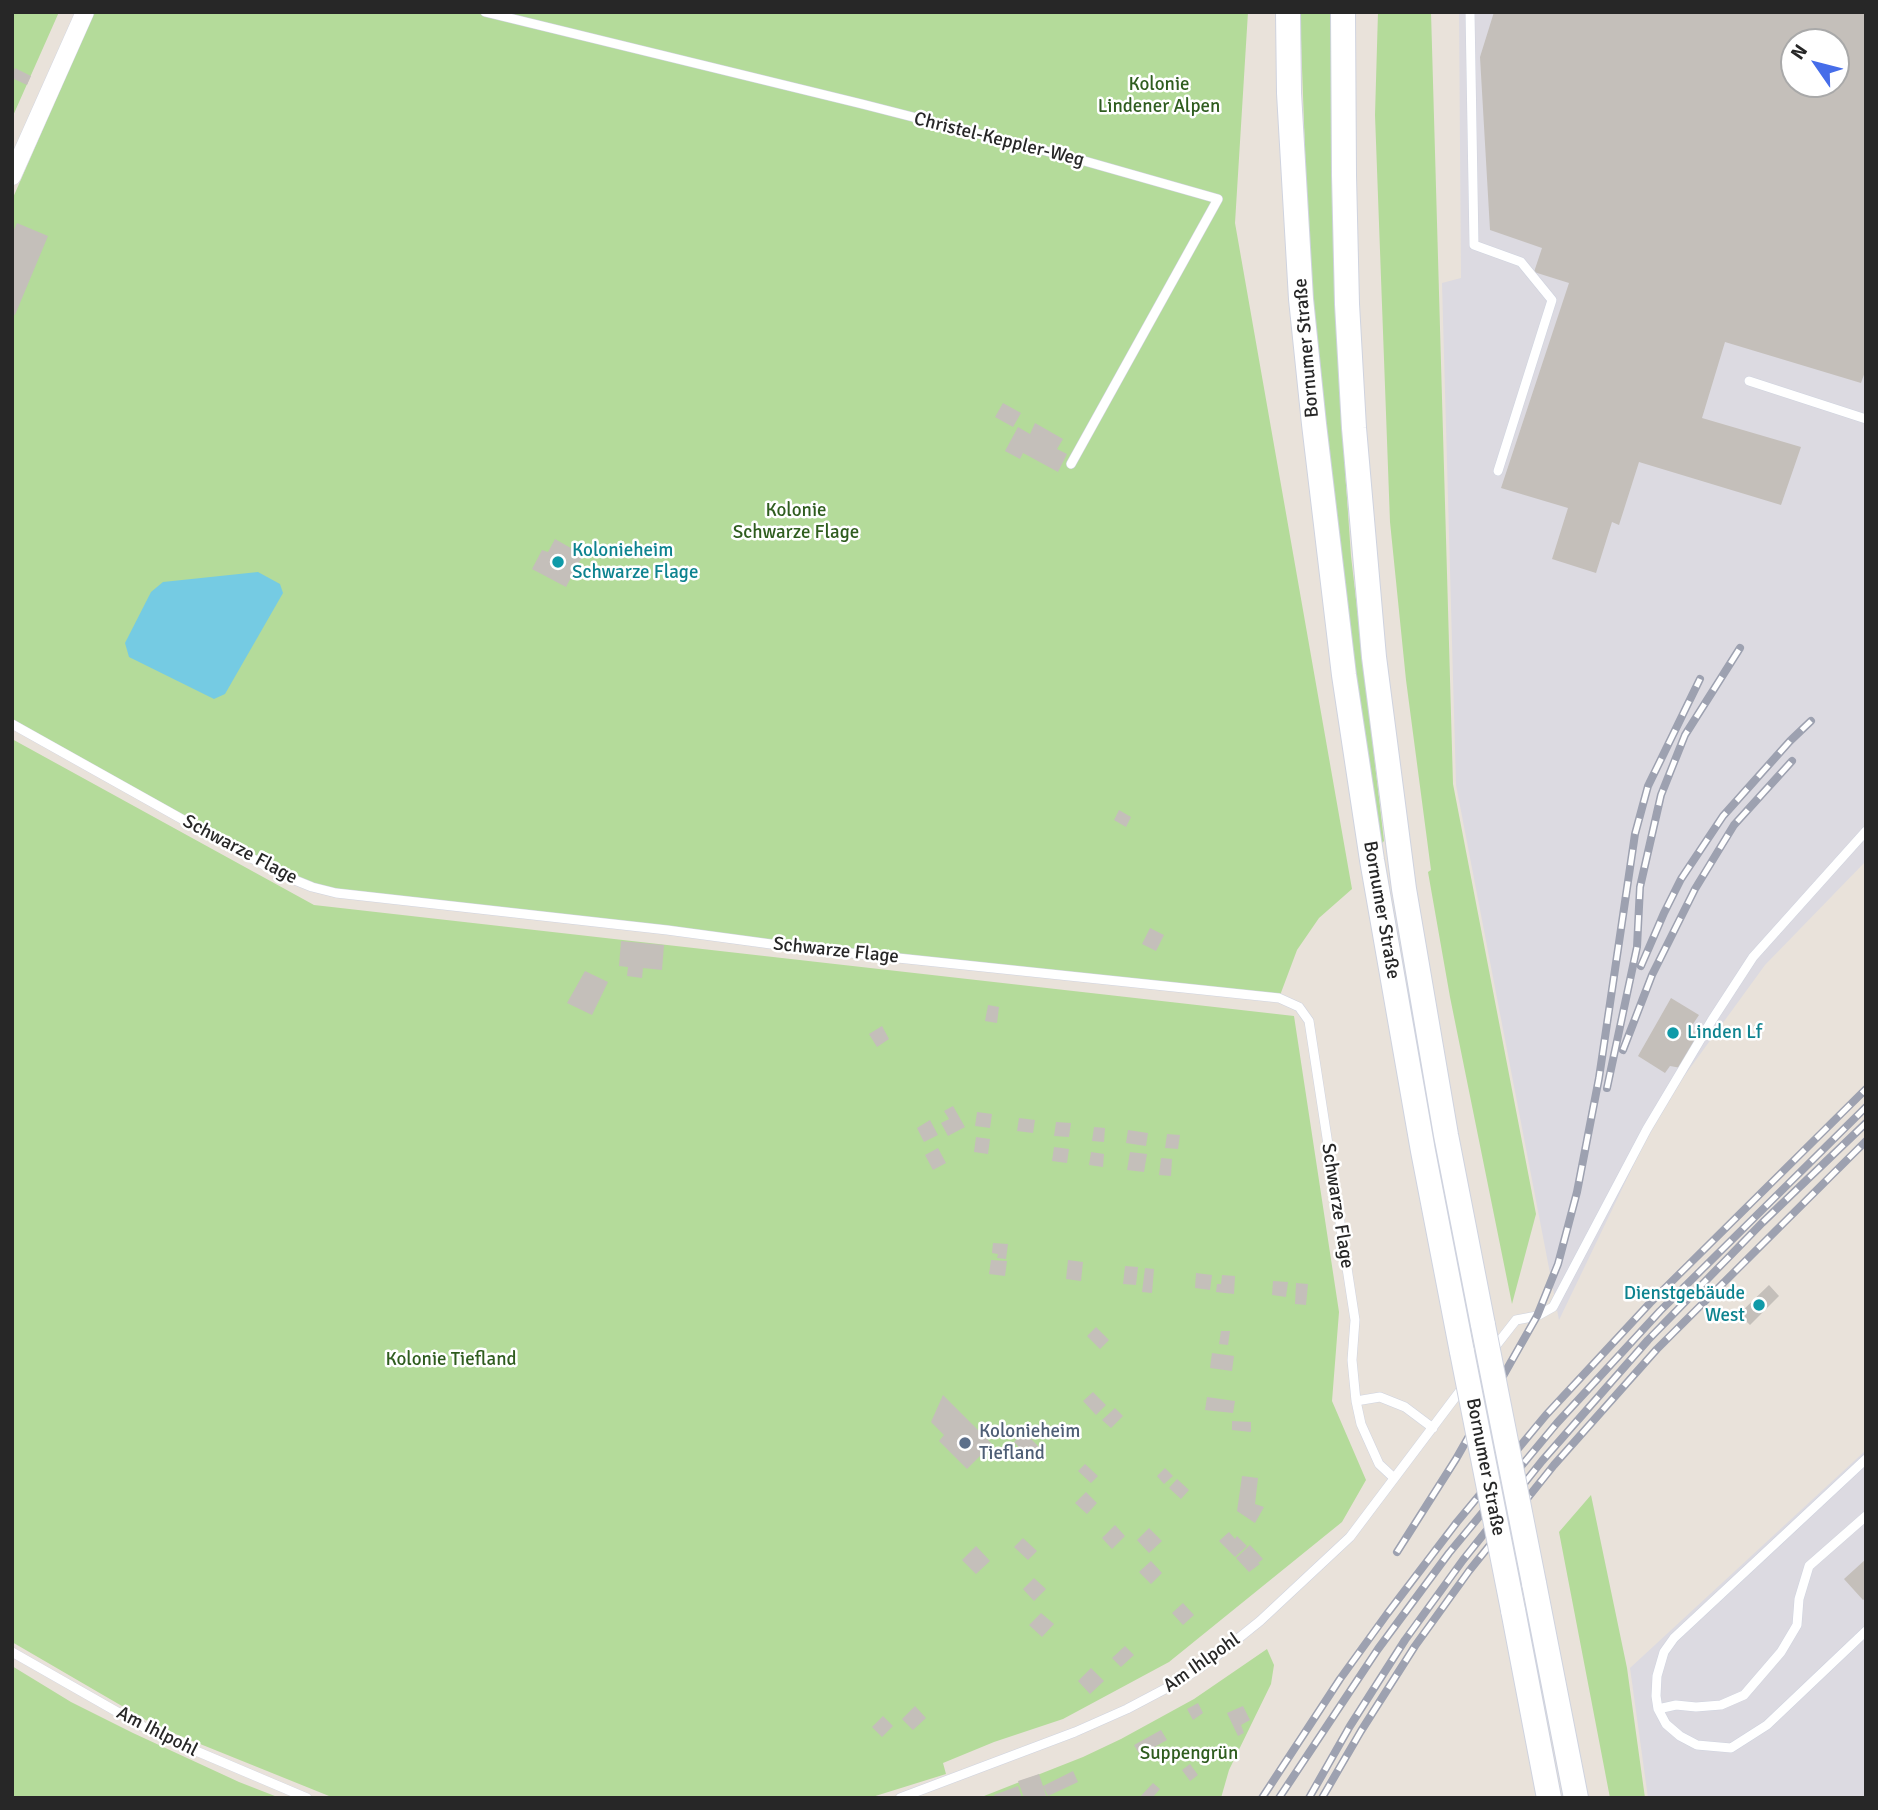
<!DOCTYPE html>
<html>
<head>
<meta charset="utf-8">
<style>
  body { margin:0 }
  #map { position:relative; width:1878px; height:1810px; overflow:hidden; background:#e9e2da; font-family:Signika,sans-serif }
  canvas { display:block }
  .frame { position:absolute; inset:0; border:14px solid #272727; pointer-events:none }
  .north { position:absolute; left:1780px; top:28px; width:70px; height:70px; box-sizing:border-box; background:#fff; border:2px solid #a9a9a9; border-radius:50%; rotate:305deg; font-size:19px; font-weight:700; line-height:28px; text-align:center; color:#272727 }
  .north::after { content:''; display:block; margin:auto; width:24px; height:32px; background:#466de9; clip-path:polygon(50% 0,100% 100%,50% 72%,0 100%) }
</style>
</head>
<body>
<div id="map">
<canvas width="1878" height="1810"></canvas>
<div class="frame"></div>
<div class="north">N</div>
</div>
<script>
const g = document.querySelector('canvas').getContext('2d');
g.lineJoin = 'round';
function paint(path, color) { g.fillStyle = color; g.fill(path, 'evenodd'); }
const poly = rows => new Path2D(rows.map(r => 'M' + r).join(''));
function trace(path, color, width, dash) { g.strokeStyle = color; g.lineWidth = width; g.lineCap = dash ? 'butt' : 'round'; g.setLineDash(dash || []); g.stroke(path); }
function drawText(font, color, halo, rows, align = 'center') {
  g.font = font + ' Signika,sans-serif'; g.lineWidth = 5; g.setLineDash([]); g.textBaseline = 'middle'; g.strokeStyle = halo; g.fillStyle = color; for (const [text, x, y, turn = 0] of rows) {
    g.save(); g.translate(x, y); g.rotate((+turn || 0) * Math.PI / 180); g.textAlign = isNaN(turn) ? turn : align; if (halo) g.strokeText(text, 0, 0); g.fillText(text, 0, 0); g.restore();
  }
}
paint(poly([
  [1459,12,1866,12,1866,861,1765,965,1661,1108,1559,1320,1456,785,1442,283,1461,278],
  [1794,42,1836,42,1836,84,1794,84],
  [1866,1450,1866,1798,1648,1798,1630,1668]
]), '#dcdae1');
paint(poly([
  [12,12,59,12,12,118],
  [94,12,1248,12,1235,223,1352,889,1319,918,1297,950,1279,998,957,964,312,887,12,723,12,200],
  [1300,12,1333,12,1333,239,1339,384,1351,556,1384,841,1380,845,1339,556,1309,262],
  [1378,12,1431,12,1453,784,1536,1214,1512,1304,1450,997,1428,872,1431,870,1406,680,1390,522,1375,115],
  [12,739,314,905,1294,1016,1339,1312,1332,1401,1366,1480,1342,1522,1169,1662,1063,1719,994,1742,943,1763,946,1774,869,1798,334,1798,158,1727,12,1642],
  [1591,1495,1627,1668,1645,1798,1610,1798,1559,1532],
  [1267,1649,1274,1665,1271,1684,1229,1770,1221,1798,979,1798,1083,1757,1121,1739,1194,1699],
  [12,1666,71,1702,133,1733,239,1782,280,1798,12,1798]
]), '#b4db9a');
paint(poly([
  [258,572,280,584,283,593,225,694,214,699,129,657,125,643,151,592,163,582]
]), '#75cbe3');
paint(poly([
  [1494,12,1866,12,1866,369,1861,383,1725,342,1702,418,1801,447,1781,505,1639,462,1619,525,1612,522,1596,573,1552,559,1568,508,1501,488,1569,283,1534,272,1542,248,1490,230,1480,57],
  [1794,42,1836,42,1836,84,1794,84],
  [15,68,31,76,27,85,12,78],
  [17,223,48,236,15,315,12,314,12,234],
  [1003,403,1021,413,1013,427,995,417],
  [1035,423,1063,439,1057,449,1067,454,1058,472,1023,453,1020,459,1005,451,1018,427,1030,434],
  [555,539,583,555,566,587,532,569,542,550,548,552],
  [1119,810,1131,817,1126,827,1114,820],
  [1150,928,1164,935,1156,951,1142,944],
  [621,941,664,945,662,970,643,968,642,978,627,976,628,967,619,966],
  [585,971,608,982,592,1015,567,1003],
  [1671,998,1699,1015,1691,1027,1699,1039,1681,1068,1670,1066,1665,1073,1638,1056],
  [988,1005,999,1007,997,1023,985,1021],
  [882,1026,889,1039,877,1047,869,1034],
  [953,1106,965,1127,948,1136,941,1123,949,1119,944,1111],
  [977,1112,992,1114,990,1128,975,1126],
  [1019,1118,1035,1120,1033,1133,1017,1131],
  [930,1120,938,1135,924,1142,917,1128],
  [1056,1122,1071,1123,1069,1137,1054,1136],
  [1094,1127,1105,1128,1104,1142,1092,1141],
  [1128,1130,1148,1133,1146,1146,1126,1143],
  [1167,1134,1180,1135,1178,1149,1165,1148],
  [976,1137,990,1139,988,1154,974,1152],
  [1054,1147,1069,1149,1067,1163,1052,1161],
  [938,1148,946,1163,933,1170,925,1155],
  [1091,1152,1104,1154,1103,1167,1089,1165],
  [1130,1152,1147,1154,1144,1172,1127,1170],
  [1161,1158,1172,1159,1171,1176,1159,1175],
  [993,1243,1008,1244,1006,1259,997,1258,998,1254,992,1253],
  [991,1260,1007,1261,1005,1276,989,1274],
  [1068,1260,1083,1262,1081,1281,1066,1279],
  [1125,1266,1138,1267,1136,1285,1123,1284],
  [1145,1268,1154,1269,1152,1293,1142,1292],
  [1196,1273,1212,1275,1210,1290,1195,1288],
  [1222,1275,1235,1276,1234,1294,1216,1292,1217,1284,1221,1284],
  [1273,1281,1288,1282,1286,1297,1272,1295],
  [1296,1283,1308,1284,1306,1305,1295,1304],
  [1769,1285,1779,1296,1750,1325,1739,1314],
  [1096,1327,1109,1340,1100,1349,1087,1336],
  [1221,1331,1230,1331,1228,1345,1219,1344],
  [1212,1353,1234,1356,1232,1371,1210,1368],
  [1093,1392,1106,1405,1096,1415,1083,1401],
  [943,1395,992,1444,967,1469,939,1441,944,1435,931,1422],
  [1207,1397,1235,1401,1233,1413,1205,1410],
  [1115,1408,1123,1416,1111,1428,1102,1420],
  [1232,1421,1251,1422,1251,1432,1232,1430],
  [1024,1432,1040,1448,1029,1458,1014,1442],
  [1085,1464,1098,1476,1091,1483,1078,1471],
  [1165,1468,1173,1476,1164,1484,1157,1476],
  [1242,1476,1258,1478,1255,1504,1264,1507,1255,1523,1237,1511],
  [1177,1479,1189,1490,1181,1499,1169,1488],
  [1086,1492,1097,1503,1087,1514,1075,1503],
  [1115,1525,1125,1536,1112,1549,1102,1538],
  [1149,1528,1162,1541,1149,1553,1137,1540],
  [1229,1532,1235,1539,1237,1536,1247,1546,1235,1557,1219,1541],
  [1023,1538,1037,1551,1028,1560,1014,1547],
  [1250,1545,1263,1559,1258,1563,1260,1564,1249,1572,1236,1558],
  [976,1546,990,1561,976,1574,962,1560],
  [1866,1559,1866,1598,1863,1600,1844,1579],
  [1151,1561,1162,1573,1151,1584,1139,1572],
  [1034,1578,1046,1589,1034,1601,1023,1589],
  [1183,1603,1194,1615,1183,1625,1172,1613],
  [1041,1613,1054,1624,1042,1637,1029,1625],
  [1125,1646,1134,1655,1121,1667,1112,1658],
  [1091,1668,1104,1681,1090,1694,1078,1681],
  [1198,1703,1203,1713,1193,1720,1187,1709],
  [915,1706,926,1718,913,1730,902,1719],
  [1243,1706,1250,1720,1241,1725,1244,1733,1238,1736,1227,1713],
  [883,1716,893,1726,882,1737,872,1727],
  [1161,1730,1167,1740,1140,1755,1134,1745],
  [1190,1764,1198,1775,1190,1781,1182,1770],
  [1073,1771,1078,1782,1048,1796,1043,1786],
  [1039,1774,1047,1798,1024,1798,1018,1781],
  [1153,1783,1160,1789,1152,1798,1139,1798],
  [1018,1786,1022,1798,995,1798,994,1795]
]), '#c4bfba');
const service = poly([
  [485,12,862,104,1081,160,1218,199,1071,464],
  [1470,12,1474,245,1521,262,1552,300,1498,471],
  [1749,381,1866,419],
  [12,724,280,874,312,887,336,893,667,930,793,947,1279,998,1299,1007,1309,1021,1355,1320,1352,1360,1356,1401,1361,1424,1379,1464,1394,1478],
  [1491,1352,1516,1320,1537,1316,1553,1307,1647,1129,1712,1020,1753,957,1866,831],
  [1356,1401,1380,1397,1405,1407,1433,1428],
  [1866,1459,1674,1638,1664,1652,1657,1676,1656,1696,1658,1709,1666,1724,1680,1736,1697,1745,1731,1748,1767,1725,1866,1631],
  [12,1652,156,1734,307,1798],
  [1658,1709,1676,1705,1696,1707,1721,1705,1744,1695,1781,1652,1797,1625,1799,1599,1809,1566,1866,1516],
  [900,1798,1075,1732,1127,1709,1182,1680,1214,1658,1260,1621,1350,1537,1463,1387]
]);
const minor = poly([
  [12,176,85,12]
]);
const secondary = poly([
  [1288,12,1289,93,1301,299,1314,424,1344,675,1372,860,1423,1151,1462,1352],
  [1343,12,1344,175,1347,304,1354,428,1374,657,1404,889,1446,1135,1483,1325],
  [1534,1583,1576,1798],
  [1513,1610,1549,1798]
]);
trace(service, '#cfd3df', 10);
trace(minor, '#cfd3df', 19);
trace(secondary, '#cfd3df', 26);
trace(service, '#fff', 9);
trace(minor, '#fff', 18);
trace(secondary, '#fff', 24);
const rail = poly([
  [1641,966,1664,913,1681,879,1723,816,1790,741,1811,721],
  [1623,1050,1652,975,1695,889,1734,825,1792,761],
  [1607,1088,1637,947,1640,887,1661,795,1685,735,1740,648],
  [1397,1552,1456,1459,1537,1316,1558,1264,1577,1192,1599,1078,1635,834,1648,786,1700,679],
  [1262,1798,1340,1679,1387,1614,1457,1522,1546,1415,1650,1303,1866,1089],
  [1279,1798,1378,1649,1449,1553,1557,1423,1660,1311,1866,1107],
  [1309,1798,1350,1726,1405,1640,1463,1560,1542,1461,1648,1340,1762,1223,1866,1123],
  [1322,1798,1361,1731,1415,1646,1469,1571,1554,1465,1657,1349,1866,1141]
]);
trace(rail, '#9da1b0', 8);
trace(rail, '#fff', 5, [16]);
const secondaryBridge = poly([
  [1483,1325,1534,1583],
  [1462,1352,1513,1610]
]);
trace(secondaryBridge, '#cfd3df', 26, []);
trace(secondaryBridge, '#fff', 24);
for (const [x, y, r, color] of [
  [558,562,7,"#0f9aa8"],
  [1673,1033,7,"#0f9aa8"],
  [1759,1305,7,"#0f9aa8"],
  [965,1443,7,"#5c6f8a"]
]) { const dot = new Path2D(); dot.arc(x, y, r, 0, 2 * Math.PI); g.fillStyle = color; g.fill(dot); trace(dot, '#fff', 2.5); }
drawText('19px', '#2f5d1f', '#fff', [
  ["Kolonie",1159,85],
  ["Lindener Alpen",1159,107],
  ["Kolonie",796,511],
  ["Schwarze Flage",796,533],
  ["Kolonie Tiefland",451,1360],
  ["Suppengrün",1189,1754]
]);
drawText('19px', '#272727', '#fff', [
  ["Christel-Keppler-Weg",999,140,14],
  ["Bornumer Straße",1307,348,-95],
  ["Schwarze Flage",240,850,28],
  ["Bornumer Straße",1381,910,80],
  ["Schwarze Flage",836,951,6],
  ["Schwarze Flage",1337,1206,81],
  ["Bornumer Straße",1485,1467,79],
  ["Am Ihlpohl",1202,1663,-35],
  ["Am Ihlpohl",157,1732,27]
]);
drawText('19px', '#0d838f', '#fff', [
  ["Kolonieheim",572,551],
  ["Schwarze Flage",572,573],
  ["Linden Lf",1687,1033],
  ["Dienstgebäude",1745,1294,"right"],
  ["West",1745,1316,"right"]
], 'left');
drawText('19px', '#4e5e75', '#fff', [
  ["Kolonieheim",979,1432],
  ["Tiefland",979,1454]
], 'left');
</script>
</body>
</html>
